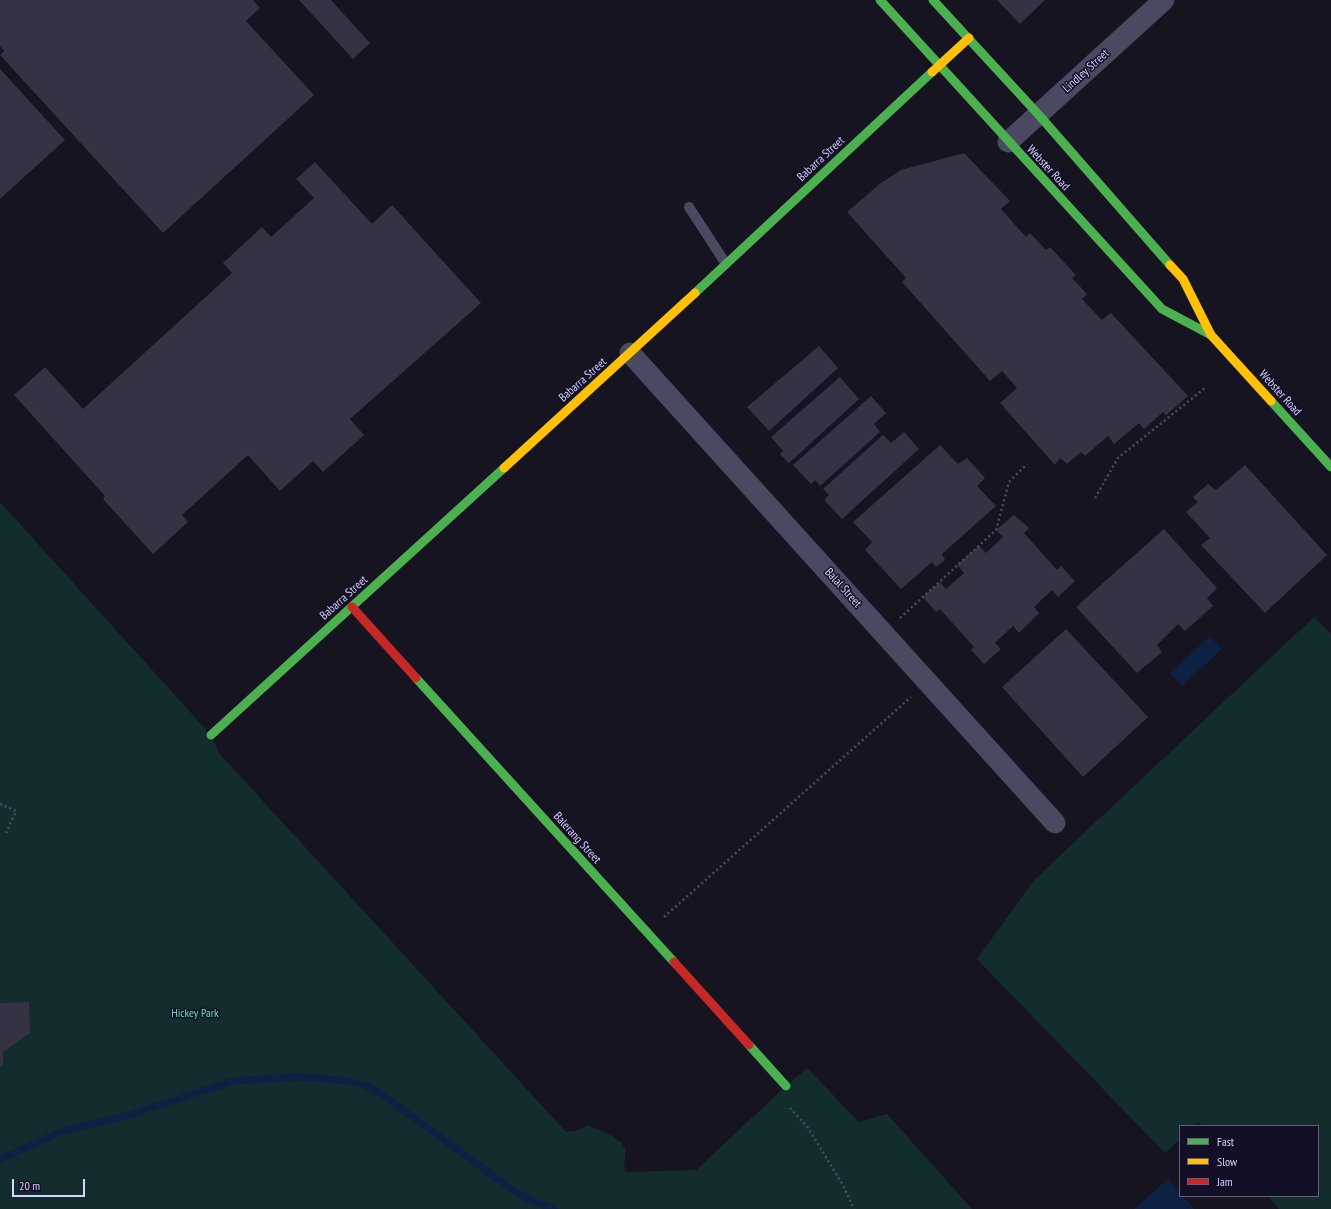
<!DOCTYPE html>
<html>
<head>
<meta charset="utf-8">
<style>
  body { margin:0 }
  #map { position:relative; width:1331px; height:1209px; overflow:hidden; background:#161421; font-family:"PT Sans Narrow",sans-serif }
  canvas { display:block }
  .legend { position:absolute; left:1179px; top:1125px; width:140px; height:72px; box-sizing:border-box; background:#130f26; border:1px solid #625e7d; margin:0; padding:5px 7px; list-style:none; font-size:12px; color:#d9d4ff }
  .legend li { display:flex; align-items:center; gap:8px; height:20px }
  .legend b { width:20px; border:1px solid #625e7d }
  .scale { position:absolute; left:12px; top:1179px; width:73px; height:18px; box-sizing:border-box; border:2px solid #d9d4ff; border-top:0; padding-left:5px; font-size:12px; line-height:14px; white-space:nowrap; color:#d9d4ff; -webkit-text-stroke:3px #130f26; paint-order:stroke }
</style>
</head>
<body>
<div id="map">
<canvas width="1331" height="1209"></canvas>
<ul class="legend">
<li><b style="height:5px;background:#4caf50"></b>Fast</li>
<li><b style="height:5px;background:#ffc107"></b>Slow</li>
<li><b style="height:5px;background:#c62828"></b>Jam</li>
</ul>
<div class="scale">20 m</div>
</div>
<script>
const g = document.querySelector('canvas').getContext('2d');
g.lineJoin = 'round';
function paint(path, color) { g.fillStyle = color; g.fill(path, 'evenodd'); }
const poly = rows => new Path2D(rows.map(r => 'M' + r).join(''));
function trace(path, color, width, dash) { g.strokeStyle = color; g.lineWidth = width; g.lineCap = dash ? 'butt' : 'round'; g.setLineDash(dash || []); g.stroke(path); }
function drawText(font, color, halo, rows, align = 'center') {
  g.font = font + ' "PT Sans Narrow",sans-serif'; g.lineWidth = 3; g.setLineDash([]); g.textBaseline = 'middle'; g.strokeStyle = halo; g.fillStyle = color; for (const [text, x, y, turn = 0] of rows) {
    g.save(); g.translate(x, y); g.rotate((+turn || 0) * Math.PI / 180); g.textAlign = isNaN(turn) ? turn : align; if (halo) g.strokeText(text, 0, 0); g.fillText(text, 0, 0); g.restore();
  }
}
paint(poly([
  [0,502,211,735,219,753,566,1132,575,1131,588,1125,612,1136,621,1142,626,1150,624,1168,626,1172,696,1170,786,1086,807,1068,859,1122,887,1114,972,1209,0,1209],
  [1314,617,1331,634,1331,1209,1279,1209,1267,1196,1318,1196,1318,1126,1202,1126,1198,1122,1194,1126,1180,1126,1180,1139,1165,1153,977,959,1034,880]
]), '#132c2d');
paint(poly([
  [1210,636,1222,649,1182,686,1170,673],
  [1168,1179,1180,1193,1180,1196,1183,1196,1194,1209,1134,1209]
]), '#0d2144');
trace(poly([
  [0,1159,63,1131,126,1116,233,1081,293,1077,322,1078,352,1082,366,1086,380,1093,514,1191,526,1198,555,1209]
]), '#0d2144', 7);
paint(poly([
  [0,0,253,0,260,8,246,21,314,95,163,233,0,55,4,51,0,46],
  [299,0,331,0,370,43,353,59],
  [997,0,1045,0,1020,24],
  [0,69,65,140,0,199],
  [964,153,1010,201,1001,209,1026,237,1030,233,1046,250,1050,247,1076,275,1072,278,1087,294,1082,299,1102,320,1111,313,1188,396,1166,415,1163,412,1144,429,1139,423,1114,444,1108,436,1085,456,1081,452,1067,464,1060,458,1055,465,1000,403,1017,388,1002,371,990,381,902,282,906,278,847,212,881,183,901,170],
  [315,162,372,224,392,205,481,303,350,419,364,435,323,472,313,461,280,491,248,455,182,515,188,522,153,554,103,499,105,496,14,395,45,367,83,409,232,273,223,263,262,227,271,237,314,198,296,179],
  [819,346,838,368,769,431,747,407],
  [840,377,859,399,789,463,780,454,783,451,771,437],
  [871,396,886,413,874,424,880,432,820,486,815,480,811,484,793,465],
  [904,432,919,449,842,519,824,500,829,495,823,489,883,435,891,443],
  [940,445,958,464,967,458,985,478,977,486,996,506,942,554,945,560,936,567,932,562,901,589,865,550,872,542,853,522],
  [1245,465,1327,555,1265,613,1201,545,1210,538,1186,512,1198,502,1193,497,1208,484,1216,490],
  [1014,515,1029,528,1024,533,1057,570,1061,566,1075,581,1058,597,1052,590,1034,607,1039,613,1019,633,1013,626,995,643,1001,649,984,664,971,650,974,647,940,609,936,612,923,597,940,582,946,589,964,573,957,565,979,546,986,553,1003,537,996,530],
  [1164,529,1217,588,1207,598,1213,606,1185,631,1178,624,1157,645,1162,652,1137,673,1076,607],
  [1066,629,1148,717,1083,777,1002,687],
  [29,1002,30,1033,3,1052,3,1066,0,1066,0,1003]
]), '#343243');
trace(poly([
  [1095,498,1118,458,1205,388],
  [900,618,996,530,1009,482,1027,464],
  [0,804,16,811,6,833],
  [664,917,911,697],
  [790,1108,808,1128,843,1185,854,1209]
]), '#44505f', 2.5, [2, 3]);
trace(poly([
  [689,207,726,264]
]), '#4a4962', 10);
trace(poly([
  [1008,142,1164,0],
  [630,353,1055,823]
]), '#4a4962', 21);
trace(poly([
  [880,0,1162,309,1211,335],
  [933,0,1038,114,1170,265],
  [695,293,932,72],
  [1271,401,1331,467],
  [416,678,674,962],
  [211,735,504,468],
  [749,1045,786,1086]
]), '#4caf50', 9);
trace(poly([
  [932,72,969,38],
  [1170,265,1183,279,1211,335,1271,401],
  [504,468,695,293]
]), '#ffc107', 9);
trace(poly([
  [352,607,416,678],
  [674,962,749,1045]
]), '#c62828', 9);
drawText('12px', '#d9d4ff', '#130f26', [
  ["Lindley Street",1086,71,-42],
  ["Babarra Street",821,159,-43],
  ["Webster Road",1048,168,47],
  ["Babarra Street",583,380,-42],
  ["Webster Road",1280,393,48],
  ["Balal Street",843,588,48],
  ["Babarra Street",344,598,-42],
  ["Balerang Street",577,838,48]
]);
drawText('12px', '#5fe0c0', '#130f26', [
  ["Hickey Park",195,1014]
]);
</script>
</body>
</html>
